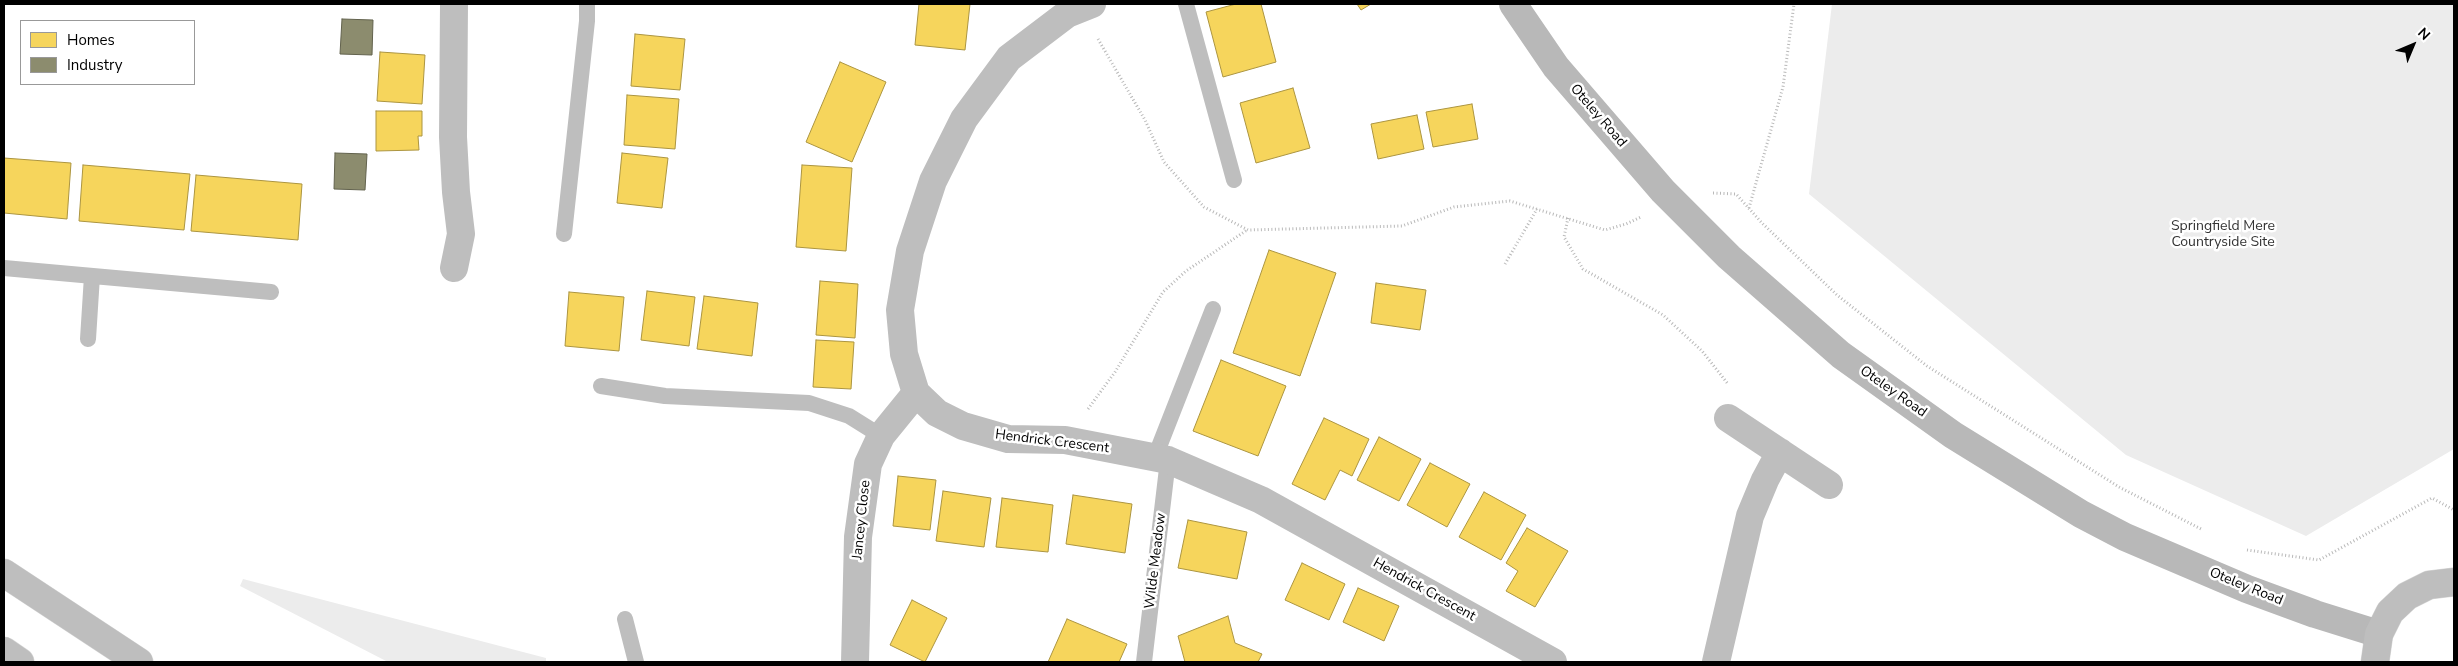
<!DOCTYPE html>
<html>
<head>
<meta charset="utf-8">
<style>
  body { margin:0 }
  #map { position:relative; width:2458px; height:666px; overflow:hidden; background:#fff; font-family:"Nunito Sans",sans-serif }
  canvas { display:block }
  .frame { position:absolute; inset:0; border:5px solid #000; pointer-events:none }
  .legend { position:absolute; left:20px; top:20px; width:175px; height:65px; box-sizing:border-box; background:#fff; border:1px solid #999; margin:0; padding:6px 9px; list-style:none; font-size:15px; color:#000 }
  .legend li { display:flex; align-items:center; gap:10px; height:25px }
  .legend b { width:25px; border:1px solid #999 }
  .north { position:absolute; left:2388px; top:20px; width:50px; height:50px; -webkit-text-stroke:4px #fff; paint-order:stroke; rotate:45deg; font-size:14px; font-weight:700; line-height:20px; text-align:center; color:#000 }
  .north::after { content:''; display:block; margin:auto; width:18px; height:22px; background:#000; clip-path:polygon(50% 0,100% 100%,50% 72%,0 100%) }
</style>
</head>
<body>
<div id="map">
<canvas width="2458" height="666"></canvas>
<div class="frame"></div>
<ul class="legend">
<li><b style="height:14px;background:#f6d55c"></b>Homes</li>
<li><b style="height:14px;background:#8c8c6e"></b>Industry</li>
</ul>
<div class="north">N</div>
</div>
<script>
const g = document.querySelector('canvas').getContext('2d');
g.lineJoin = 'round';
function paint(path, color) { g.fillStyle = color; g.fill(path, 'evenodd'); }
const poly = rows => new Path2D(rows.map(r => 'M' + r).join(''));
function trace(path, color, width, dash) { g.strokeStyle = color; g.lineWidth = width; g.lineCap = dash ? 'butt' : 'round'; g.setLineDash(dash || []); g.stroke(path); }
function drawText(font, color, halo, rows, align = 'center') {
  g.font = font + ' "Nunito Sans",sans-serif'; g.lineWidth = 5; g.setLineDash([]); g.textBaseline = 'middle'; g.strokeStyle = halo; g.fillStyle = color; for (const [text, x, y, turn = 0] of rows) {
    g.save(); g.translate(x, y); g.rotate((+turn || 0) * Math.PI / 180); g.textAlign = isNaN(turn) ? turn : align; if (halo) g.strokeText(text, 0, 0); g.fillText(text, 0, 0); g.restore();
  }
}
paint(poly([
  [1832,4,2454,4,2454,449,2306,536,2126,455,1809,194],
  [243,579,546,658,546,662,388,662,240,586]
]), '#ececec');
const homes = poly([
  [919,4,970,4,965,50,915,45,919,4],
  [1236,4,1261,4,1276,62,1223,77,1206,12,1236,4],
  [1357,4,1371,4,1361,10,1357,4],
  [635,34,685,39,680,90,631,86,635,34],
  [380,52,425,55,422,104,377,101,380,52],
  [840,62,886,82,852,162,806,142,840,62],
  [1293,88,1310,148,1256,163,1240,103,1293,88],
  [627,95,679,99,675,149,624,145,627,95],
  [1472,104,1478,139,1433,147,1426,112,1472,104],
  [376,111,422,111,422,136,418,136,419,150,376,151,376,111],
  [1417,115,1424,149,1378,159,1371,124,1417,115],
  [622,153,668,158,662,208,617,203,622,153],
  [4,158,71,163,67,219,4,213,4,158],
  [83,165,190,174,184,230,79,221,83,165],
  [802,165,852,168,846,251,796,247,802,165],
  [196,175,302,184,298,240,191,231,196,175],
  [1269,250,1336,273,1300,376,1233,353,1269,250],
  [820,281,858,284,855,338,816,335,820,281],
  [1376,283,1426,290,1420,330,1371,323,1376,283],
  [647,291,695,297,689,346,641,340,647,291],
  [569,292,624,297,619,351,565,346,569,292],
  [704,296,758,303,752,356,697,349,704,296],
  [816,340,854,342,851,389,813,387,816,340],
  [1221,360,1286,386,1258,456,1193,431,1221,360],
  [1324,418,1369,439,1352,476,1340,470,1325,500,1292,484,1324,418],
  [1379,437,1421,459,1399,501,1357,480,1379,437],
  [1430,463,1470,484,1447,527,1407,505,1430,463],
  [898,476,936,480,930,530,893,526,898,476],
  [943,491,991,498,984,547,936,541,943,491],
  [1484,492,1526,515,1501,560,1459,537,1484,492],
  [1073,495,1132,504,1125,553,1066,544,1073,495],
  [1002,498,1053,505,1048,552,996,547,1002,498],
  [1188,520,1247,532,1237,579,1178,568,1188,520],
  [1527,528,1568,551,1535,607,1506,591,1518,571,1506,563,1527,528],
  [1302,563,1345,584,1329,620,1285,600,1302,563],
  [1358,588,1399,606,1384,641,1343,622,1358,588],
  [912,600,947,618,925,662,890,645,912,600],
  [1228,616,1235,643,1262,654,1258,662,1185,662,1178,636,1228,616],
  [1067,619,1127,644,1119,662,1048,662,1067,619]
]);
paint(homes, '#f6d55c');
trace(homes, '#ac9540', 1);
const industry = poly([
  [342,19,373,20,372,55,340,54,342,19],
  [335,153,367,154,365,190,334,189,335,153]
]);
paint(industry, '#8c8c6e');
trace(industry, '#62624d', 1);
const primary = poly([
  [2375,662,2379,634,2390,612,2407,596,2429,585,2454,582]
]);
const trunk = poly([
  [4,573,139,662],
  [4,651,20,662]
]);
trace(primary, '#dbdbdb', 29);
trace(trunk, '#dbdbdb', 29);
trace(poly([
  [1098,39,1145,120,1164,162,1204,207,1248,230,1402,226,1454,207,1510,201,1605,230,1626,224,1641,217],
  [1713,193,1736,194,1762,223,1837,295,1927,366,2119,487,2203,530],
  [1749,208,1783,87,1794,4],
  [1568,218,1564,237,1583,269,1663,315,1702,351,1728,384],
  [1505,264,1537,209],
  [1088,409,1115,372,1163,292,1186,271,1247,230],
  [2247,550,2319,560,2432,498,2454,510]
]), '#b9b9b9', 3, [1, 2.5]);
trace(poly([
  [1186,4,1234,180],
  [564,234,587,21,587,4],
  [4,268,271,292],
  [88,339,92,276],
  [601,386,665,396,809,403,849,416,881,436],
  [1155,457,1213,309],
  [625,619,636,662],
  [1144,662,1168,460]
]), '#bebebe', 16);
trace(poly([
  [1092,4,1067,14,1009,58,964,119,933,181,910,251,900,310,904,354,916,393,937,413,963,426,1008,439,1065,440,1168,460,1261,500,1553,662],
  [454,268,461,234,456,192,453,137,454,4],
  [1728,418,1829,485],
  [855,662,858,537,868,464,881,436,916,393],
  [1716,662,1750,516,1765,480,1780,452]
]), '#bebebe', 28);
trace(poly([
  [1513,4,1556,67,1663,191,1729,257,1841,355,1953,435,2081,514,2125,537,2247,589,2315,614,2379,634]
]), '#b8b8b8', 28);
trace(primary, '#bebebe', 28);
trace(trunk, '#bebebe', 28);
drawText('14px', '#000', '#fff', [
  ["Oteley Road",1598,116,49],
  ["Oteley Road",1893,392,35],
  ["Hendrick Crescent",1052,442,7],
  ["Jancey Close",862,520,-84],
  ["Wilde Meadow",1156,561,-83],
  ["Oteley Road",2246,587,22],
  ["Hendrick Crescent",1424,590,29]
]);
drawText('14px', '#333', '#fff', [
  ["Springfield Mere",2223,227],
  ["Countryside Site",2223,243]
]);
</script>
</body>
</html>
